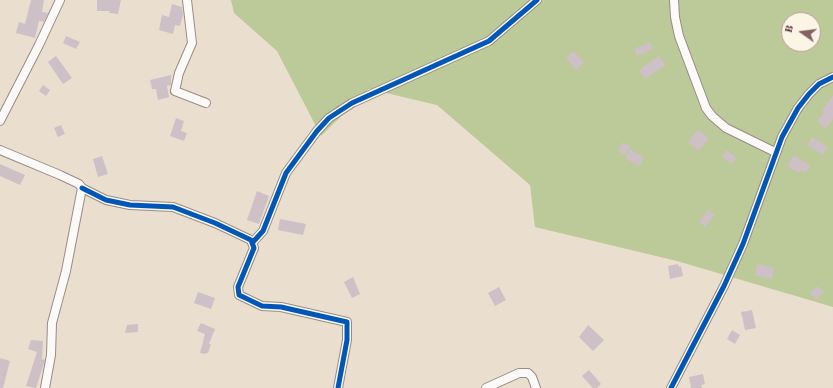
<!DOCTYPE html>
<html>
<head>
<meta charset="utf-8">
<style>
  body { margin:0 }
  #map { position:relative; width:833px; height:388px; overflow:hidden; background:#eadece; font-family:"Old Standard TT",serif }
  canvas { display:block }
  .north { position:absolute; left:781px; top:12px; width:40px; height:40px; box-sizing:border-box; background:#fcf5e5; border:1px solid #b59f9b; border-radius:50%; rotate:284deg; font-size:11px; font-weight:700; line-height:16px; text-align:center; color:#4a1f2b }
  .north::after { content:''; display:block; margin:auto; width:14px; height:18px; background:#826264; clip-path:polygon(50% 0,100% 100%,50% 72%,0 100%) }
</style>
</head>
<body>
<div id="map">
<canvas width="833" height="388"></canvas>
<div class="north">B</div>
</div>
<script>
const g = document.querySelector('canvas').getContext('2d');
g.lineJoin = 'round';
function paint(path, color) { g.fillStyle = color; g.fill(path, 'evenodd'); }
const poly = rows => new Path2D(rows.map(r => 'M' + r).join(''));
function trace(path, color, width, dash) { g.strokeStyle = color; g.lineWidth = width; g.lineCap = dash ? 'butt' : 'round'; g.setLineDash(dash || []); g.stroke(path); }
paint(poly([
  [231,0,833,0,833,307,677,261,535,227,530,185,437,105,369,89,321,136,277,51,234,13],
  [789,20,813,20,813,44,789,44]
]), '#bcc998');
paint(poly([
  [31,0,44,0,42,12,48,13,44,22,39,21,35,38,16,33,19,22,25,24],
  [97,0,121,0,118,14,109,13,110,11,97,11],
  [172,4,182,7,183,14,180,26,175,25,173,34,159,30,162,15,169,17],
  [66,36,80,42,76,49,63,43],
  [650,42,653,49,637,56,634,49],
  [574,51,584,62,576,70,566,58],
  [56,56,72,78,63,84,48,62],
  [659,56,666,65,645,79,639,70],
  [171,75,171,85,167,86,169,97,158,100,156,89,152,89,150,80],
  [43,85,50,90,46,96,39,91],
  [833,95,833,119,826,129,817,122,824,112,822,110],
  [176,118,184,121,181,131,187,133,184,141,170,136],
  [61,125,65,134,58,137,54,128],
  [698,130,709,138,699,151,688,142],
  [812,137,828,147,823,155,807,145],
  [623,142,630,146,625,155,618,151],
  [630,149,644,158,639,166,625,158],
  [726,150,737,158,732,164,722,157],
  [794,155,810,166,806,173,801,170,799,173,787,166],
  [102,156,108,174,98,177,93,159],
  [0,164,25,175,20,185,0,176],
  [257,191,269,196,259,224,247,220],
  [708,210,715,215,705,227,699,222],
  [280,219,306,224,303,235,278,230],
  [678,264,679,267,681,266,683,276,670,279,668,266],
  [757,264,774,268,772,279,755,275],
  [353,277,360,294,352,298,344,282],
  [818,286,824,292,816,300,810,293],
  [499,287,506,300,495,306,488,293],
  [198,292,215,298,211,309,194,303],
  [752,310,756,328,745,330,741,312],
  [201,323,215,329,209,344,211,344,208,353,206,353,205,354,200,353,205,334,197,331],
  [138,324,138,332,125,333,127,325],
  [588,325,604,340,593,351,579,337],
  [732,330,740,335,735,344,727,339],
  [31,340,43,341,42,359,45,360,36,388,26,386,37,352,28,349],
  [0,358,10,361,3,388,0,388],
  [589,370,601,384,597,388,593,388,582,376],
  [703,374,705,384,701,385,702,388,691,388,689,377]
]), '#cec0c7');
const minor = poly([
  [187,0,192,43,179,73,175,91,206,103],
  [674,0,675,17,679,36,706,108,712,116,726,128,775,152],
  [0,121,39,45,60,0],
  [0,150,60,175,79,184,82,188,66,271,52,323,51,355,45,388],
  [82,188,106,200,130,205,173,207,215,223,251,240,254,248,238,287,239,295,262,306,281,307,347,322,347,340,338,388],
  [253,242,263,231,286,173,317,131,329,118,352,103,489,41,537,0],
  [486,388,519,373,528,373,532,377,536,388],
  [671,388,724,286,743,244,782,137,798,108,809,94,819,84,833,77]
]);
trace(minor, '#998c86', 10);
trace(minor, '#fcfaf8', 8);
trace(poly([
  [82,188,106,200,130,205,173,207,215,223,251,240,254,248,238,287,239,295,262,306,281,307,347,322,347,340,338,388],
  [253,242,263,231,286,173,317,131,329,118,352,103,489,41,537,0],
  [671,388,724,286,743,244,782,137,798,108,809,94,819,84,833,77]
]), '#0057b8', 5);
</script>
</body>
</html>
